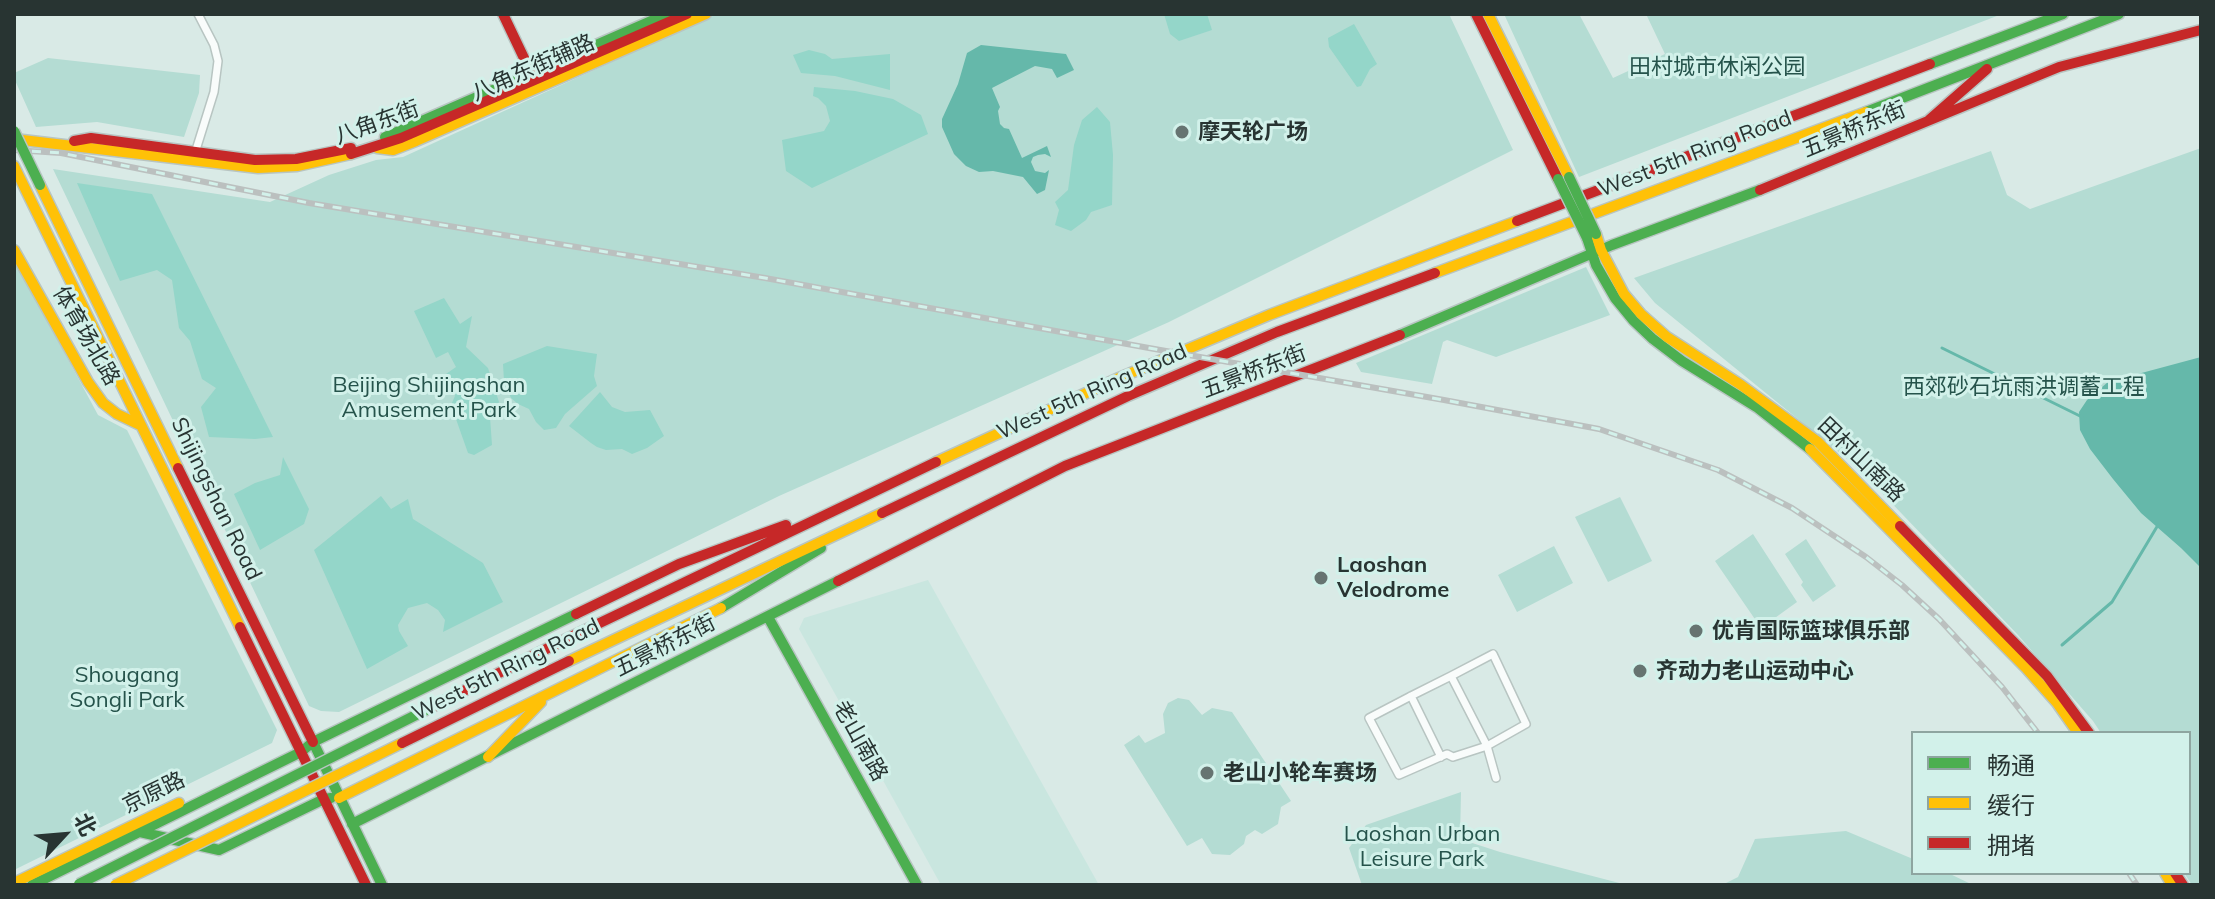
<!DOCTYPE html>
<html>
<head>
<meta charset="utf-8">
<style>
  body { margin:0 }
  #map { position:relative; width:2215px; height:899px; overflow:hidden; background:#d9eae6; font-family:Mulish,"Noto Sans SC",sans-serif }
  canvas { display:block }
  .frame { position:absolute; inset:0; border:16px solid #283432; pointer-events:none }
  .legend { position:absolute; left:1911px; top:731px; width:280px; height:144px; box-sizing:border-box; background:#d2f1ea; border:2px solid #8ea5a0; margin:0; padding:10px 14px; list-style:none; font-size:24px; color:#283432 }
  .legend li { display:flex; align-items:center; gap:16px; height:40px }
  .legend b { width:40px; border:2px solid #8ea5a0 }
  .north { position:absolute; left:24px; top:795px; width:80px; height:80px; -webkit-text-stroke:6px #d2f1ea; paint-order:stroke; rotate:64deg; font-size:22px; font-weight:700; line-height:32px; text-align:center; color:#283432 }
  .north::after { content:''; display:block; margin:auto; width:28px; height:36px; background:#283432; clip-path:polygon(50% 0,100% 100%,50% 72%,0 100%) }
</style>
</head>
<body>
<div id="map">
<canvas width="2215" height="899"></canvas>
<div class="frame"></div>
<ul class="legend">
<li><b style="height:10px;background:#4caf50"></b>畅通</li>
<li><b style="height:10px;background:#ffc107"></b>缓行</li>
<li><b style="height:10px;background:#c62828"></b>拥堵</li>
</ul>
<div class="north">北</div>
</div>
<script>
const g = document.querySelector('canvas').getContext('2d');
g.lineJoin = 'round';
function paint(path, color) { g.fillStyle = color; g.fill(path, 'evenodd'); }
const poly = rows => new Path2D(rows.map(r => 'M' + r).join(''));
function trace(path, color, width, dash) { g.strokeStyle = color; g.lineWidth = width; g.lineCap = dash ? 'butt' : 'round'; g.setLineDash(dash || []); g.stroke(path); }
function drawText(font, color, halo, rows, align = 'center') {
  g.font = font + ' Mulish,"Noto Sans SC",sans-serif'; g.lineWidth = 6; g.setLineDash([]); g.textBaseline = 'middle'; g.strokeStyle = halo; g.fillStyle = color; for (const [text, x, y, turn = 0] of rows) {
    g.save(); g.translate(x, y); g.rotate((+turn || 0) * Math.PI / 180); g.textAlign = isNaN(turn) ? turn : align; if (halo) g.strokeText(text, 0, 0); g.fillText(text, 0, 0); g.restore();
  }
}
paint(poly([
  [928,580,1099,885,941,885,799,629,804,618]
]), '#c9e6df');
paint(poly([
  [717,14,1449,14,1513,150,1169,322,779,496,339,712,321,711,309,706,53,169,270,202,329,175,376,160,403,157],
  [1504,14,1579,14,1613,78,1665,54,1646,14,2002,14,1579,177],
  [48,58,200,75,199,93,184,137,97,122,36,127,14,78,14,73],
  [2201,148,2201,885,2192,885,2184,873,2189,873,2189,733,2101,733,2093,721,2018,635,1857,467,1655,303,1634,278,1991,151,2007,195,2030,209],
  [14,259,98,415,127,430,277,730,272,743,14,870],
  [1586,267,1610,315,1496,357,1447,340,1443,342,1432,384,1361,372,1356,363],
  [1620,497,1652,561,1608,582,1575,517],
  [1753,534,1797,602,1761,628,1715,561],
  [1806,539,1836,586,1813,602,1801,585,1803,582,1785,554],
  [1554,546,1573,583,1517,612,1498,575],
  [1178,698,1189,700,1202,715,1212,708,1232,712,1291,801,1281,807,1278,824,1262,834,1255,830,1246,836,1244,844,1230,855,1212,854,1202,838,1187,846,1124,745,1139,735,1145,743,1165,733,1163,714,1168,703],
  [1461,792,1460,839,1500,852,1627,885,1362,885,1349,848,1366,825],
  [1846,831,1913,859,1913,873,1948,873,1973,885,1722,885,1738,877,1755,839]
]), '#b4dcd3');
paint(poly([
  [1164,14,1207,14,1212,30,1179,41,1170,34],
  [1354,24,1377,64,1370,69,1361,86,1357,87,1329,47,1328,38],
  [809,50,825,54,832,59,890,54,890,90,835,76,801,73,793,55],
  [814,87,855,91,893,99,921,115,928,134,812,188,786,171,782,140,824,131,830,121,826,106,818,98,813,96],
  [1097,107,1110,122,1113,155,1112,205,1091,212,1086,220,1071,231,1055,225,1059,210,1055,202,1068,190,1074,145,1082,120],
  [77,183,152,194,273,437,255,439,209,437,201,407,216,388,202,379,190,341,179,328,172,280,157,270,120,281],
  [444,298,460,324,472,316,466,347,488,368,499,402,490,417,492,445,474,455,468,453,451,405,455,396,446,374,456,367,448,352,436,358,414,311],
  [547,346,597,354,594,376,597,386,565,414,556,428,544,430,536,422,529,409,518,404,511,398,504,381,503,364],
  [600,392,612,407,625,412,650,410,664,436,647,448,632,454,622,449,606,450,597,447,591,443,569,426],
  [283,457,309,509,304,524,260,550,234,494,255,483,280,475],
  [381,496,391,509,408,499,413,519,483,563,503,602,443,632,445,620,438,610,427,603,408,608,398,625,399,631,408,646,367,669,314,550]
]), '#94d6c9');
paint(poly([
  [981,45,1066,54,1074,70,1057,78,1052,69,1035,66,992,88,1000,107,998,111,1000,124,1004,128,1009,129,1022,158,1047,146,1051,157,1045,154,1038,155,1033,157,1031,162,1035,171,1045,173,1049,170,1045,190,1037,194,1023,177,993,171,979,172,966,166,954,154,942,127,942,119,958,84,967,53],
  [2201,357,2201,568,2181,548,2141,513,2113,479,2090,449,2080,430,2079,412,2087,400,2108,382]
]), '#65b8aa');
trace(poly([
  [1942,348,2082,417],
  [2062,645,2112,602,2158,525]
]), '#65b8aa', 3);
const street = poly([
  [195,153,214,92,218,61,214,45,198,14],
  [1451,676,1487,746,1453,757,1447,754,1399,775,1369,718,1411,696,1451,676,1493,654,1526,724,1487,746,1496,778],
  [1411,696,1441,757]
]);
const fast = poly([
  [1930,64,2063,14],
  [1866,112,2119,14],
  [385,137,667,14],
  [1587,238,1596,265,1615,298,1633,320,1653,339,1682,361,1758,408,1810,449],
  [1400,335,1612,245,1760,190],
  [721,608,821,548],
  [768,617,917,885],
  [313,742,382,885],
  [352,824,838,581],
  [140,832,219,850,324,799,331,798],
  [32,885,301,752,313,742,576,614]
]);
const slow = poly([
  [1488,14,1569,177],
  [14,139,258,168,297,166,351,154],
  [377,148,393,150,416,141,706,14],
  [14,166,240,627],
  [40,185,178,468],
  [1596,234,1601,250,1624,294,1641,314,1667,337,1741,385,1818,442,1900,526],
  [14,250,88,382,103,403,117,414,140,425],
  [1435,273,1866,112],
  [1810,449,2026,668,2057,703,2078,733],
  [936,462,1119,378,1269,315,1517,221],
  [569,661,882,513],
  [488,757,541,702],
  [339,798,721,608],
  [2165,873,2172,885],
  [14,883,179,803]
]);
const jam = poly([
  [503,14,533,77],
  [1476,14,1558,179],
  [1929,120,1987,69],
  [74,141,91,138,255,160,296,159,351,148],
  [351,154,401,138,687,14],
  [1760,190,2059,67,2201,30],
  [1517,221,1930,64],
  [178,468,313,742],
  [882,513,1128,396,1277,332,1435,273],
  [1900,526,2047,676,2089,733],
  [838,581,1065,466,1400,335],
  [576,614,679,564,786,525],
  [240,627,301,752],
  [560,642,936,462],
  [301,752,366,885],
  [2175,873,2183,885]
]);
trace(street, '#b8c5c2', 10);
trace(fast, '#b8c5c2', 13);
trace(slow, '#b8c5c2', 13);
trace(jam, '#b8c5c2', 13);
trace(street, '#f9fcfb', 7);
trace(fast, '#4caf50', 10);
trace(slow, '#ffc107', 10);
trace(jam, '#c62828', 10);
const rail = poly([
  [14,150,61,153,309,203,765,278,1149,348,1444,400,1599,429,1718,470,1792,508,1866,557,1902,585,1939,619,2002,687,2038,733],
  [2129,873,2137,885]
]);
trace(rail, '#bbc0bf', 6);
trace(rail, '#d2f1ea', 3, [9]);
const fastBridge = poly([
  [14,131,40,185],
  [1569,177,1596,234],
  [1558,179,1587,238],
  [79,884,430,708]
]);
const slowBridge = poly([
  [115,885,402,743]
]);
const jamBridge = poly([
  [430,708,560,642],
  [402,743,569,661]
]);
trace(fastBridge, '#b8c5c2', 13, []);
trace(slowBridge, '#b8c5c2', 13, []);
trace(jamBridge, '#b8c5c2', 13, []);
trace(fastBridge, '#4caf50', 10);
trace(slowBridge, '#ffc107', 10);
trace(jamBridge, '#c62828', 10);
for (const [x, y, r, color] of [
  [1182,132,8,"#667471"],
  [1321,578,8,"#667471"],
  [1696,631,8,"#667471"],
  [1640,671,8,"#667471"],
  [1207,773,8,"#667471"]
]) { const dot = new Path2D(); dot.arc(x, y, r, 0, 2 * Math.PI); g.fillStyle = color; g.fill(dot); trace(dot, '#d2f1ea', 3); }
drawText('22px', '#25534b', '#d2f1ea', [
  ["田村城市休闲公园",1717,67],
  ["Beijing Shijingshan",429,385],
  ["Amusement Park",429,410],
  ["西郊砂石坑雨洪调蓄工程",2024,387],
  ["Shougang",127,675],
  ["Songli Park",127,700],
  ["Laoshan Urban",1422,834],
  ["Leisure Park",1422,859]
]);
drawText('22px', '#283432', '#d2f1ea', [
  ["八角东街辅路",533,68,-24],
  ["八角东街",377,123,-20],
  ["五景桥东街",1854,130,-23],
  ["West 5th Ring Road",1695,154,-21],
  ["体育场北路",86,336,60],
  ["五景桥东街",1254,372,-21],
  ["West 5th Ring Road",1092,392,-24],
  ["田村山南路",1861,460,44],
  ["Shijingshan Road",216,499,64],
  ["五景桥东街",665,646,-27],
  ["West 5th Ring Road",506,670,-26],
  ["老山南路",860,741,61],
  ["京原路",154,793,-26]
]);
drawText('bold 22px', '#283432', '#d2f1ea', [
  ["摩天轮广场",1198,132],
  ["Laoshan",1337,565],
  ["Velodrome",1337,590],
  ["优肯国际篮球俱乐部",1712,631],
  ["齐动力老山运动中心",1656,671],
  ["老山小轮车赛场",1223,773]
], 'left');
</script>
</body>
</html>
